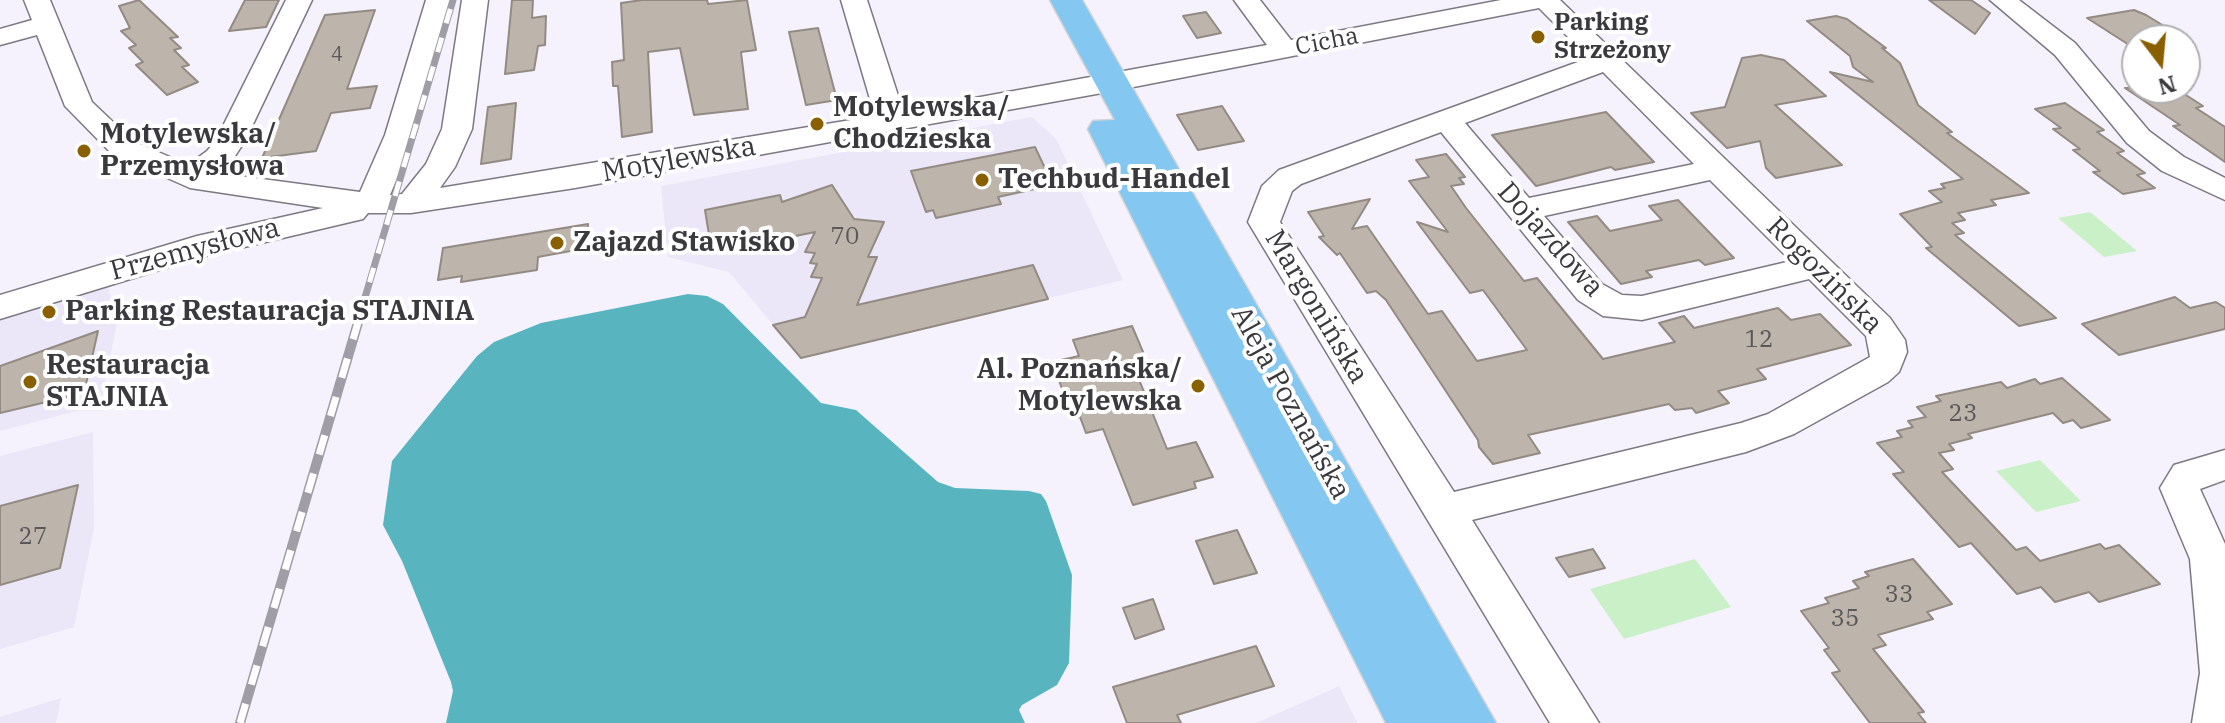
<!DOCTYPE html>
<html>
<head>
<meta charset="utf-8">
<style>
  body { margin:0 }
  #map { position:relative; width:2225px; height:723px; overflow:hidden; background:#f5f2fe; font-family:"IBM Plex Serif",serif }
  canvas { display:block }
  .north { position:absolute; left:2121px; top:24px; width:80px; height:80px; box-sizing:border-box; background:#fff; border:2px solid #b0b0b2; border-radius:50%; rotate:164deg; font-size:22px; font-weight:700; line-height:32px; text-align:center; color:#3a393e }
  .north::after { content:''; display:block; margin:auto; width:28px; height:36px; background:#895f00; clip-path:polygon(50% 0,100% 100%,50% 72%,0 100%) }
</style>
</head>
<body>
<div id="map">
<canvas width="2225" height="723"></canvas>
<div class="north">N</div>
</div>
<script>
const g = document.querySelector('canvas').getContext('2d');
g.lineJoin = 'round';
function paint(path, color) { g.fillStyle = color; g.fill(path, 'evenodd'); }
const poly = rows => new Path2D(rows.map(r => 'M' + r).join(''));
function trace(path, color, width, dash) { g.strokeStyle = color; g.lineWidth = width; g.lineCap = dash ? 'butt' : 'round'; g.setLineDash(dash || []); g.stroke(path); }
function drawText(font, color, halo, rows, align = 'center') {
  g.font = font + ' "IBM Plex Serif",serif'; g.lineWidth = 8; g.setLineDash([]); g.textBaseline = 'middle'; g.strokeStyle = halo; g.fillStyle = color; for (const [text, x, y, turn = 0] of rows) {
    g.save(); g.translate(x, y); g.rotate((+turn || 0) * Math.PI / 180); g.textAlign = isNaN(turn) ? turn : align; if (halo) g.strokeText(text, 0, 0); g.fillText(text, 0, 0); g.restore();
  }
}
paint(poly([
  [1032,117,1056,139,1123,280,801,358,729,272,668,257,661,186],
  [107,285,118,318,100,405,0,431,0,321],
  [93,432,94,528,74,627,0,649,0,456],
  [1339,686,1357,723,1256,723,1315,697],
  [61,698,56,723,0,723,0,717]
]), '#ebe6f8');
paint(poly([
  [2090,212,2137,251,2104,257,2058,218],
  [2040,460,2081,501,2036,512,1996,471],
  [1695,559,1731,607,1624,639,1590,589]
]), '#caf0c8');
paint(poly([
  [688,294,707,296,723,304,821,403,856,410,938,482,955,488,1029,491,1041,494,1046,501,1072,575,1069,663,1057,685,1022,705,1019,710,1025,723,446,723,453,691,451,682,402,561,383,525,392,461,477,356,494,342,541,323]
]), '#58b5bf');
const building = poly([
  [139,0,178,37,170,38,181,48,174,50,189,65,182,67,198,82,167,95,136,65,143,62,129,48,136,45,121,31,130,28,119,6,139,0],
  [245,0,279,0,266,27,229,31,245,0],
  [512,0,533,0,532,18,546,16,545,45,538,46,534,70,505,74,512,0],
  [642,0,707,0,708,4,747,0,756,50,741,52,748,109,694,115,680,48,648,52,652,132,622,137,618,86,613,86,612,62,624,60,621,3,642,0],
  [1929,0,1971,0,1990,13,1975,34,1929,0],
  [375,10,347,89,377,86,370,108,331,113,316,151,262,158,325,15,375,10],
  [2134,10,2146,15,2187,40,2137,40,2137,50,2087,18,2134,10],
  [1206,12,1221,33,1197,38,1183,16,1206,12],
  [1836,16,1847,19,1886,48,1882,48,1900,63,1918,105,1952,132,1947,133,2029,193,1991,200,1996,205,1958,213,1965,220,1952,223,1964,233,1955,235,2056,318,2019,326,1926,248,1932,247,1900,214,1942,202,1929,191,1945,188,1941,184,1963,179,1830,72,1873,82,1853,67,1850,56,1807,21,1836,16],
  [818,28,837,100,806,105,789,32,818,28],
  [1761,55,1784,60,1826,96,1775,105,1842,165,1776,178,1766,168,1760,141,1727,148,1691,113,1725,107,1742,58,1761,55],
  [2125,88,2175,88,2203,106,2196,108,2225,127,2225,162,2173,126,2180,125,2125,88],
  [516,103,511,159,481,164,488,107,516,103],
  [2065,103,2104,130,2097,132,2124,151,2117,153,2145,173,2137,175,2155,188,2123,194,2093,172,2100,171,2073,150,2080,149,2053,129,2061,128,2035,109,2065,103],
  [1222,106,1244,141,1198,150,1177,115,1222,106],
  [1606,112,1654,162,1615,170,1611,167,1536,186,1492,135,1606,112],
  [1035,147,1053,185,998,197,1001,204,936,218,933,210,926,212,911,171,1035,147],
  [1446,154,1465,177,1459,178,1464,184,1451,186,1466,208,1524,281,1537,278,1603,359,1675,342,1659,323,1684,316,1694,328,1778,308,1791,320,1820,314,1851,345,1757,369,1766,379,1718,391,1729,403,1696,413,1692,408,1675,410,1669,404,1528,435,1540,453,1493,464,1479,447,1478,440,1386,300,1376,291,1367,293,1340,253,1337,255,1319,237,1324,236,1308,212,1370,199,1352,229,1367,226,1428,314,1442,311,1477,361,1527,350,1483,290,1470,293,1417,222,1448,232,1409,181,1429,177,1416,160,1446,154],
  [832,185,854,219,884,222,868,257,877,257,857,305,1033,265,1048,299,801,358,773,325,805,317,822,278,811,277,817,264,810,263,815,253,805,252,815,232,712,253,705,210,780,195,782,202,832,185],
  [1678,200,1734,258,1705,265,1699,260,1646,271,1652,277,1621,284,1568,222,1597,216,1610,231,1662,220,1649,206,1678,200],
  [588,224,587,248,538,257,537,270,461,282,462,276,438,280,443,248,588,224],
  [2175,297,2190,308,2216,302,2225,308,2225,329,2119,355,2082,324,2175,297],
  [1132,326,1146,359,1132,362,1167,449,1196,442,1213,477,1194,482,1196,488,1133,505,1103,429,1086,433,1080,417,1073,418,1052,362,1079,356,1073,340,1132,326],
  [98,331,84,393,0,413,0,366,98,331],
  [2062,378,2110,420,2081,428,2073,420,2063,423,2053,413,1968,434,1972,438,1949,444,1954,450,1939,453,1953,469,1942,472,2016,550,2026,547,2040,561,2100,544,2105,549,2119,545,2160,584,2099,602,2089,592,2055,602,2041,587,2017,594,1971,543,1959,547,1893,474,1904,472,1877,443,1902,437,1897,431,1913,427,1908,421,1926,417,1917,407,1941,401,1936,396,2001,382,2007,388,2035,379,2040,384,2062,378],
  [78,485,60,568,0,585,0,506,78,485],
  [1237,530,1257,573,1214,584,1196,541,1237,530],
  [1593,549,1605,568,1569,577,1556,558,1593,549],
  [1913,559,1952,604,1927,612,1933,619,1878,635,1886,645,1873,649,1924,712,1918,713,1926,723,1870,723,1832,673,1840,671,1824,650,1829,648,1801,611,1829,603,1825,598,1859,588,1853,581,1869,576,1865,572,1913,559],
  [1153,599,1164,629,1135,639,1123,608,1153,599],
  [1256,646,1274,686,1177,715,1181,723,1127,723,1113,687,1256,646]
]);
paint(building, '#bdb5ac');
trace(building, '#938b83', 2);
const minor = poly([
  [24,0,50,0,92,102,133,141,188,165,207,151,216,140,286,0,312,0,245,141,229,165,217,173,360,192,385,135,426,0,452,0,415,135,390,195,393,195,402,194,426,164,442,129,462,0,488,0,472,129,455,167,440,188,875,116,841,0,867,0,903,111,1267,45,1234,0,1260,0,1291,40,1501,0,1560,0,1890,318,1905,340,1907,352,1899,372,1888,382,1794,434,1746,452,1472,520,1599,723,1550,723,1248,222,1262,186,1279,170,1589,58,1539,8,1113,91,575,188,411,213,368,213,363,219,202,257,0,319,0,295,197,236,323,208,190,188,111,153,65,106,37,35,0,45,0,29,32,20,24,0],
  [1603,72,1694,164,1529,198,1465,123,1603,72],
  [1441,132,1578,300,1603,316,1642,320,1809,279,1866,336,1870,357,1768,414,1741,423,1454,492,1280,222,1292,191,1301,184,1441,132],
  [1710,180,1791,261,1642,296,1622,295,1602,284,1544,216,1710,180],
  [1990,0,2019,0,2075,43,2149,131,2184,157,2225,178,2225,200,2162,171,2127,143,2055,55,1990,0],
  [2225,450,2225,480,2200,489,2225,544,2225,723,2192,723,2200,673,2190,559,2160,488,2174,465,2225,450]
]);
const major = poly([
  [1050,0,1082,0,1496,723,1386,723,1088,129,1093,121,1115,120,1050,0]
]);
trace(minor, '#7c7983', 3);
trace(major, '#d4d3d5', 3);
paint(minor, '#fff');
paint(major, '#84c8f1');
const railFar1 = poly([
  [361,311,453,0]
]);
const rail = poly([
  [240,723,362,309]
]);
trace(railFar1, '#9f9da6', 7);
trace(rail, '#9f9da6', 10);
trace(railFar1, '#fff', 5, [15]);
trace(rail, '#fff', 7, [20]);
for (const [x, y, r, color] of [
  [1538,37,8,"#895f00"],
  [817,124,8,"#895f00"],
  [84,151,8,"#895f00"],
  [982,180,8,"#895f00"],
  [557,243,8,"#895f00"],
  [49,312,8,"#895f00"],
  [30,382,8,"#895f00"],
  [1198,386,8,"#895f00"]
]) { const dot = new Path2D(); dot.arc(x, y, r, 0, 2 * Math.PI); g.fillStyle = color; g.fill(dot); trace(dot, '#fff', 3); }
drawText('20px', '#5b585a', null, [
  ["4",337,55]
]);
drawText('bold 24px', '#3a393e', '#fff', [
  ["Parking",1554,23],
  ["Strzeżony",1554,51]
], 'left');
drawText('24px', '#3a393e', '#fff', [
  ["Cicha",1327,42,-11]
]);
drawText('24px', '#5b585a', null, [
  ["70",845,237],
  ["12",1759,340],
  ["23",1963,414],
  ["27",33,537],
  ["33",1899,595],
  ["35",1845,619]
]);
drawText('bold 28px', '#3a393e', '#fff', [
  ["Motylewska/",833,108],
  ["Chodzieska",833,140],
  ["Motylewska/",100,135],
  ["Przemysłowa",100,167],
  ["Techbud-Handel",998,180],
  ["Zajazd Stawisko",573,243],
  ["Parking Restauracja STAJNIA",65,312],
  ["Restauracja",46,366],
  ["STAJNIA",46,398],
  ["Al. Poznańska/",1182,370,"right"],
  ["Motylewska",1182,402,"right"]
], 'left');
drawText('28px', '#3a393e', '#fff', [
  ["Motylewska",679,160,-10],
  ["Dojazdowa",1550,240,48],
  ["Przemysłowa",195,250,-15],
  ["Rogozińska",1824,276,45],
  ["Margonińska",1316,307,59],
  ["Aleja Poznańska",1290,403,61]
]);
</script>
</body>
</html>
